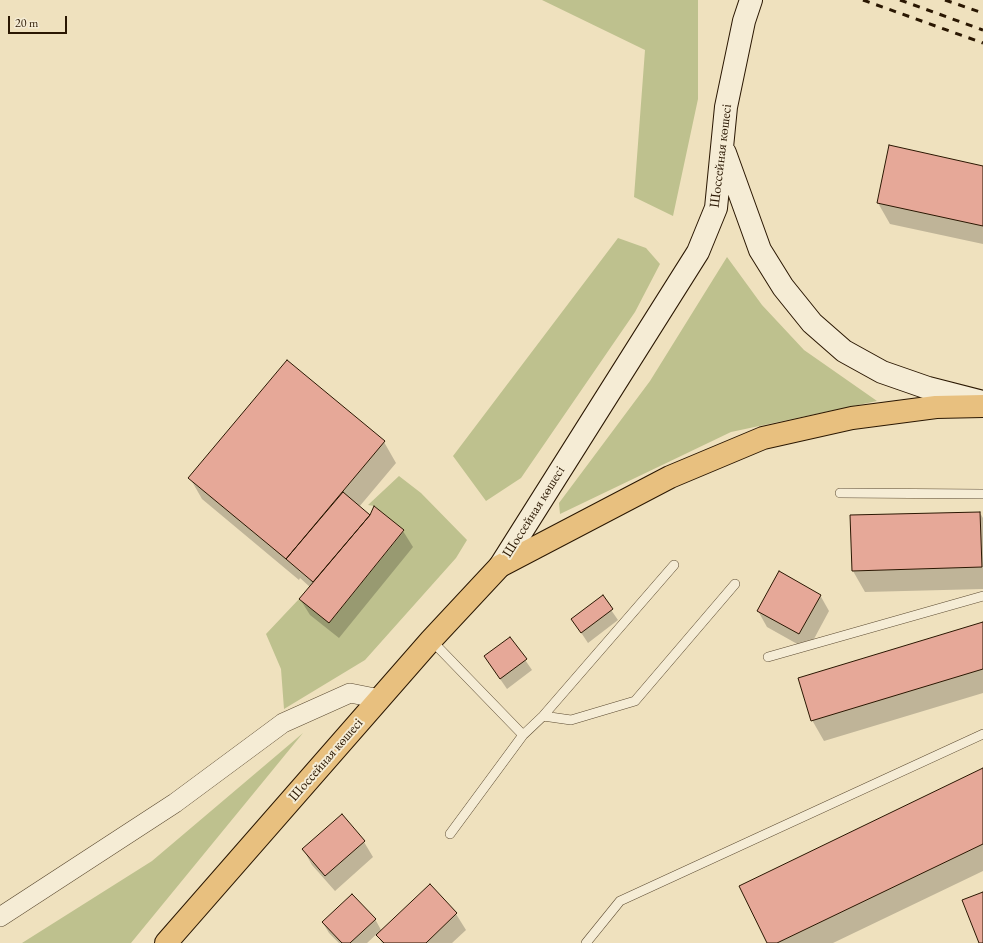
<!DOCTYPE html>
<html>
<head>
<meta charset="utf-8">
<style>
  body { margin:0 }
  #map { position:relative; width:983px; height:943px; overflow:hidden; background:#efe1be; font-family:"EB Garamond",serif }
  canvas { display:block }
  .scale { position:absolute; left:8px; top:16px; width:59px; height:18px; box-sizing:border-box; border:2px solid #2a1702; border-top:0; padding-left:5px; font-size:12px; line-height:14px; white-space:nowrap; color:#2a1702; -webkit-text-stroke:3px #f5ecd5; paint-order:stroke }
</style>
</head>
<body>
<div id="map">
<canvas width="983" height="943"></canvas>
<div class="scale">20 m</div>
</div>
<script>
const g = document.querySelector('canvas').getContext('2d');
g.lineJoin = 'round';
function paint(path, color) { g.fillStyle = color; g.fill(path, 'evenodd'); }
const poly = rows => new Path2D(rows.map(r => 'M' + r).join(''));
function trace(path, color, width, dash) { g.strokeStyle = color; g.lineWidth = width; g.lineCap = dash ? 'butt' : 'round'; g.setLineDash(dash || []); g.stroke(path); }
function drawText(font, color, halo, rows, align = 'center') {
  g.font = font + ' "EB Garamond",serif'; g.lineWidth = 4; g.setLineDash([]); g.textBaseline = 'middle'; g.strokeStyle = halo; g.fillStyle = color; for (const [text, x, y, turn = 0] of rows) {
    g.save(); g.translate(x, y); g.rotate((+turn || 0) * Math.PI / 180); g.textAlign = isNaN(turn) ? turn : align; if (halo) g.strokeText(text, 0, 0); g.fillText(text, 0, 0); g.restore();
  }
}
paint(poly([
  [542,0,698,0,698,99,673,216,634,197,645,50],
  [618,238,646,248,660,264,635,312,521,478,486,501,453,456],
  [727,257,762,305,804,350,877,401,731,432,560,514,559,503,650,381],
  [399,476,421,493,467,540,456,558,365,660,284,709,281,669,266,634,299,599,329,623,404,531,374,506,368,505],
  [303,733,131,943,22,943,152,861]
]), '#bec18e');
paint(poly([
  [983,167,983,244,890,224,878,203],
  [384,442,396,463,359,507,370,516,374,508,403,531,413,547,339,638,310,615,300,599,310,587,300,578,299,580,202,499,190,478],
  [980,513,983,518,983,589,865,592,853,571,851,516],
  [820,595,829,611,808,650,767,627,758,611],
  [602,597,618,620,588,643,572,619],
  [983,623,983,693,824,741,812,720],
  [510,638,532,670,507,689,485,657],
  [983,769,983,871,833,943,768,943],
  [364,842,373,857,335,891,312,865,303,849],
  [430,886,456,914,466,930,452,943,382,943,378,936],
  [375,919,381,930,367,943,339,943,329,933,323,923]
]), '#0003');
const building = poly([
  [889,145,983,166,983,226,877,203,889,145],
  [287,360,385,441,286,559,188,478,287,360],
  [343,492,370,515,313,582,286,559,343,492],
  [374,506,404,530,329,623,299,599,370,515,374,506],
  [980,512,982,567,852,571,850,515,980,512],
  [779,571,821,595,799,634,757,611,779,571],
  [603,595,613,609,581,633,571,619,603,595],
  [983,622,983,669,811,721,798,678,983,622],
  [510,637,527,659,500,679,484,656,510,637],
  [983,768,983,844,777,943,767,943,739,886,983,768],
  [342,814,365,841,325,876,302,849,342,814],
  [430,884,457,913,426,943,384,943,376,935,430,884],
  [983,892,983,943,979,943,962,900,983,892],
  [352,894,376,919,350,943,342,943,322,922,352,894]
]);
paint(building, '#e6a898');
trace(building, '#2a1702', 1);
const lane = poly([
  [840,493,983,494],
  [431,640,523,735,543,716,674,565],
  [768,657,983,596],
  [543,716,571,720,635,701,735,584],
  [450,834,523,735],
  [586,943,620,901,983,734]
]);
const street = poly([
  [0,917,175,803,283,723,350,693,380,699]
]);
const secondary = poly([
  [725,153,760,250,783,287,812,323,844,351,882,372,928,388,983,402],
  [500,566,698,252,716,208,726,107,744,21,751,0]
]);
const primary = poly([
  [166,943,431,640,500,566,670,477,763,438,852,418,936,407,983,406]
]);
trace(lane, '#5b4a31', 10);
trace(street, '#5b4a31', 20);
trace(secondary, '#2a1702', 24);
trace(primary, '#2a1702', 24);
trace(lane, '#f5ecd5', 9);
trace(street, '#f5ecd5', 19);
trace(secondary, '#f5ecd5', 22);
trace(primary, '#e8c07f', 22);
trace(poly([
  [863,0,983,43],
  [900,0,983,30],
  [945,0,983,13]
]), '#2a1702', 3, [7, 7]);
drawText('14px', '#2a1702', '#f5ecd5', [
  ["Шоссейная көшесі",721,156,-83],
  ["Шоссейная көшесі",534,512,-58],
  ["Шоссейная көшесі",326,760,-49]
]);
</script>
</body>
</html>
